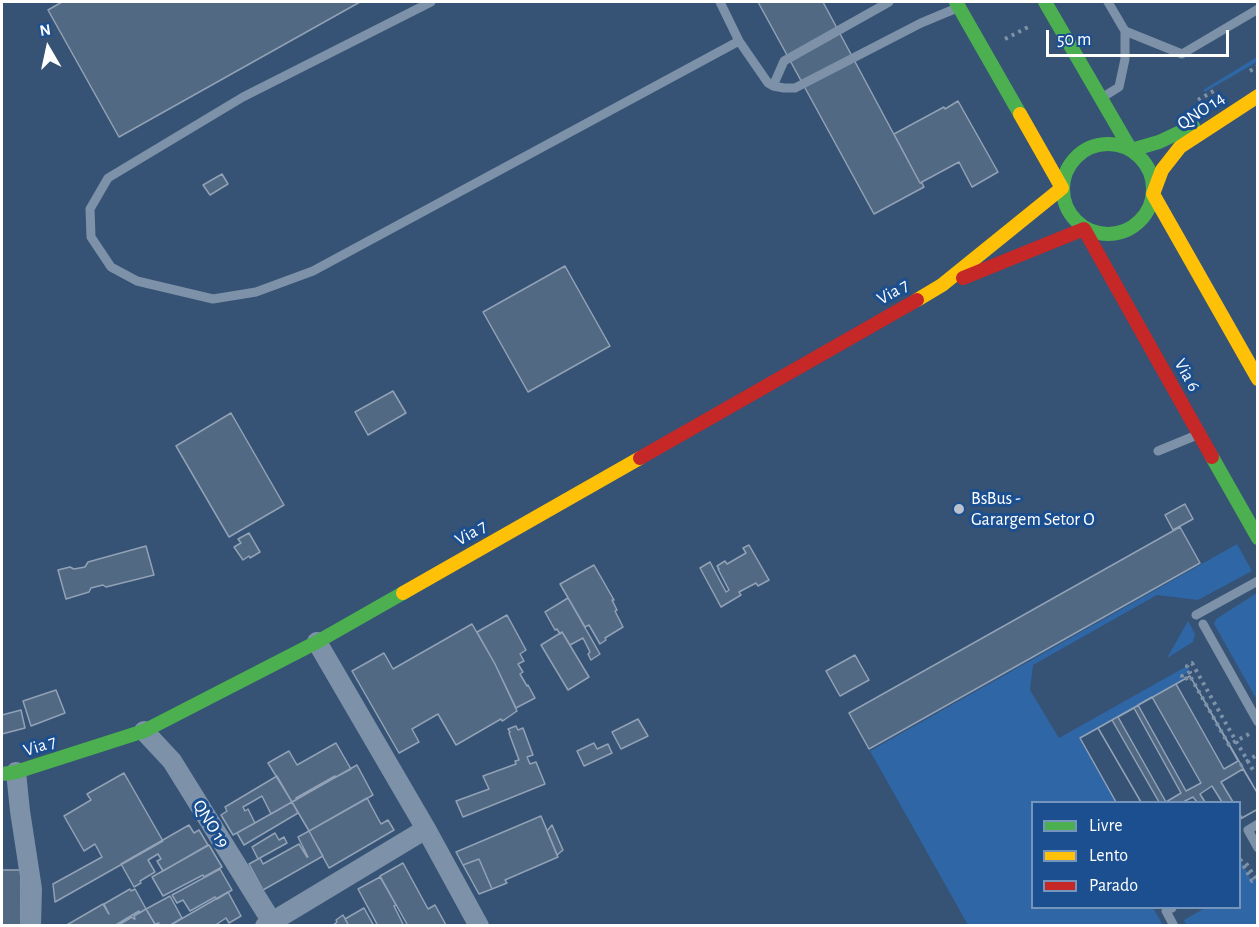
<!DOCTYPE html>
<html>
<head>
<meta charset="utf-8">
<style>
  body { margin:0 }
  #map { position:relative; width:1259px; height:927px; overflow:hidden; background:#365274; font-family:"Alegreya Sans",sans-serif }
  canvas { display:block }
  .frame { position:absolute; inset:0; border:3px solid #fff; pointer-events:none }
  .legend { position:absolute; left:1031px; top:801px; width:210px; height:108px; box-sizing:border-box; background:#1b4f8f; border:2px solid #7695bc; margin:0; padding:8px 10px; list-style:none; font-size:18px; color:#fff }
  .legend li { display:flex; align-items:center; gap:12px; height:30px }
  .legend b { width:30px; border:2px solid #7695bc }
  .north { position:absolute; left:18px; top:18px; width:60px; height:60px; -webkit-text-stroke:4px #1b4f8f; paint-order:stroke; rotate:351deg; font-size:16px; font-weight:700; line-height:24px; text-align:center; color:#fff }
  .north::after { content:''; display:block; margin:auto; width:21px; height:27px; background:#fff; clip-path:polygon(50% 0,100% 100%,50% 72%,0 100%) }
  .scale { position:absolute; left:1046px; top:30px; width:183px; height:27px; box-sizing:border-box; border:3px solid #fff; border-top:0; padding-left:8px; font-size:18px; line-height:21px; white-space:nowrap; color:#fff; -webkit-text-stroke:4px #1b4f8f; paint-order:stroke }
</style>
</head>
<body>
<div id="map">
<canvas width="1259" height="927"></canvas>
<div class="frame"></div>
<ul class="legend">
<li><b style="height:8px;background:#4caf50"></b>Livre</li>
<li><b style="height:8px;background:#ffc107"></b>Lento</li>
<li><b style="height:8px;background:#c62828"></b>Parado</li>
</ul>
<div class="north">N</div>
<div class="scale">50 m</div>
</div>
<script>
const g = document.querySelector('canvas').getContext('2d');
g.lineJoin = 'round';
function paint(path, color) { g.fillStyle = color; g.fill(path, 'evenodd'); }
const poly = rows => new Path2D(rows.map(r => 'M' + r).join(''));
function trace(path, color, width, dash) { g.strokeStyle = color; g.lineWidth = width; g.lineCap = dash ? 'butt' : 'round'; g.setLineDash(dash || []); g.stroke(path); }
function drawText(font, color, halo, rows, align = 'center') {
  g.font = font + ' "Alegreya Sans",sans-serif'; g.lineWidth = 6; g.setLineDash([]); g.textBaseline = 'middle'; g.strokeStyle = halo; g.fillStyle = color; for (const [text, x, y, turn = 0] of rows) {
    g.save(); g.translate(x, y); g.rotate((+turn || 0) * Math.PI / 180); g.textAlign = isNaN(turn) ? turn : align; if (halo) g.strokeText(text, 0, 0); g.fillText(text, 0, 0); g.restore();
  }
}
paint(poly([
  [1257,57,1257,62,1205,92,1203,90],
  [1237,544,1252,571,1198,600,1157,595,1033,665,1030,690,1059,738,1187,666,1190,672,1182,676,1184,680,1080,738,1116,802,1032,802,1032,908,1153,908,1163,925,968,925,870,751],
  [1257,593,1257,700,1214,624,1216,619],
  [1188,621,1195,634,1193,642,1167,658],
  [1240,859,1252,881,1257,878,1257,925,1186,925,1184,920,1205,908,1240,908]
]), '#2f66a5');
const building = poly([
  [62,2,360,2,119,137,48,10,62,2],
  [758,2,823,2,920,183,922,183,924,187,874,214,758,2],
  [958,101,998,172,972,187,959,162,920,183,894,134,944,107,945,109,958,101],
  [222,174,228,184,210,195,203,185,222,174],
  [565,266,610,346,528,392,483,312,565,266],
  [393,391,406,413,368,435,355,412,393,391],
  [231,413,284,505,229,537,176,446,231,413],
  [1185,504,1193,519,1173,530,1165,515,1185,504],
  [1180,527,1200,563,869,749,849,713,1180,527],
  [249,533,260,552,250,558,249,556,243,560,234,547,241,543,238,539,249,533],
  [749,545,769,580,758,586,756,583,739,592,741,595,721,607,700,568,710,562,726,592,729,590,718,569,719,569,717,566,725,561,727,564,746,553,743,548,749,545],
  [146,546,154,575,106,587,103,585,91,588,89,592,66,599,58,570,70,567,74,569,85,567,88,562,146,546],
  [594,565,614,600,612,600,617,610,615,611,623,627,605,638,606,640,600,644,589,625,585,627,560,584,594,565],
  [568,598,600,654,591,660,588,654,590,652,583,638,570,645,562,632,560,634,557,629,555,630,545,612,568,598],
  [507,615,526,650,520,654,524,661,518,664,523,672,520,674,527,686,528,685,535,698,516,708,495,664,477,632,507,615],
  [472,624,495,664,517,711,504,720,502,721,501,719,456,745,438,714,412,729,419,742,399,753,352,671,384,653,393,669,472,624],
  [562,632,589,677,568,690,541,645,562,632],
  [855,655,869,680,840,696,826,671,855,655],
  [1190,676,1258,794,1258,809,1240,819,1240,802,1116,802,1080,738,1190,676],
  [1190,676,1238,761,1224,769,1176,684,1190,676],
  [56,690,65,713,31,726,23,701,56,690],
  [1152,697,1201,783,1186,791,1138,705,1152,697],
  [1134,708,1181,793,1166,802,1118,717,1134,708],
  [21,710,25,728,2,734,2,715,21,710],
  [638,719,648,736,621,749,612,732,638,719],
  [1112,720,1159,802,1141,802,1098,728,1112,720],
  [516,726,518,730,523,728,533,755,527,757,530,764,536,762,545,784,463,817,456,801,489,789,483,776,516,764,515,761,519,760,509,733,510,732,508,729,516,726],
  [1098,728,1141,802,1116,802,1080,738,1098,728],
  [336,743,351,769,336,777,335,776,296,798,296,800,292,802,268,763,289,751,297,765,336,743],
  [594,743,597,749,608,744,612,753,584,766,577,751,594,743],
  [357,765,373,795,309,831,292,802,357,765],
  [1243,769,1258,794,1258,809,1242,818,1240,814,1240,802,1233,802,1221,782,1243,769],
  [124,773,163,841,55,902,53,884,102,857,95,844,84,851,64,816,91,800,87,794,124,773],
  [277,776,292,802,271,814,262,796,243,807,245,811,248,809,255,823,233,835,221,815,227,811,225,807,277,776],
  [1212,786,1222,802,1205,802,1200,794,1212,786],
  [1193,797,1197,802,1183,802,1193,797],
  [367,798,381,824,388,820,394,830,329,868,309,831,367,798],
  [292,802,298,813,244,845,237,833,292,802],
  [541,816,558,857,505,880,507,883,492,889,479,859,463,865,456,852,541,816],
  [189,825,194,833,199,830,208,845,163,871,157,861,161,859,158,854,148,860,155,872,140,881,141,883,134,887,121,864,189,825],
  [552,825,563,850,557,855,547,831,552,825],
  [309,831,323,856,263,890,249,864,260,858,263,864,299,844,307,857,308,857,298,837,309,831],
  [275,833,279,840,284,837,287,843,258,859,252,847,275,833],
  [209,845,222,867,204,877,203,875,163,896,152,877,209,845],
  [479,859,492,889,479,894,463,865,479,859],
  [403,863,428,909,435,905,446,925,408,926,380,876,403,863],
  [220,869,232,890,217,899,215,897,190,911,183,900,177,903,172,895,220,869],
  [2,870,21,870,21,926,2,926,2,870],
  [380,877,396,905,394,906,404,926,378,926,358,889,380,877],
  [130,889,131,891,135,889,146,909,140,913,139,911,114,926,65,926,103,904,109,914,104,904,130,889],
  [228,892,241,916,229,923,226,918,214,926,169,926,228,892],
  [170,896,182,918,169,926,156,926,159,923,155,924,146,909,170,896],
  [364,908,374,926,349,926,345,919,364,908],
  [146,909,156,926,117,926,132,917,134,919,135,919,134,916,146,909],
  [343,915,349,926,332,926,337,922,336,920,343,915]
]);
paint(building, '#526984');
trace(building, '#92a2b6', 1.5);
trace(poly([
  [1005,39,1030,26],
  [1250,71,1258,66],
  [1198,100,1217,89],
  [1249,734,1236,741,1229,745,1190,676,1184,680,1182,676,1190,672,1187,666,1192,663,1229,729,1236,741,1253,770,1258,767],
  [1240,766,1258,754],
  [1240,859,1252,881,1256,879,1244,860]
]), '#7d92a8', 4, [3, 4.5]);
trace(poly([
  [431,2,243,97,108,178,90,209,91,237,111,267,137,281,213,299,256,292,313,271,739,41],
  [720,2,739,41,768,83,773,86,784,88,795,88,921,23,957,8],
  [1125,31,1182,54,1258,9],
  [773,86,784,61,889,2],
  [1103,97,1119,87,1125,59,1125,31,1108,2],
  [1158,451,1197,435],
  [1196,615,1258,581],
  [1203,624,1258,722],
  [1258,824,1248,830,1258,848],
  [1172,908,1166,911,1174,926]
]), '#7d92a8', 9);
trace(poly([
  [317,642,426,829,479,926],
  [144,731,172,761,272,922],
  [16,772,20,811,32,889,31,926],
  [265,926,426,829]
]), '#7d92a8', 20);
trace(poly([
  [956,2,1020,114],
  [1045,2,1131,150,1159,142,1193,126],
  '1063 189a45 45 0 1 1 90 0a45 45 0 1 1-90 0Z',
  [1212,457,1258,538],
  [2,774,16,772,144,731,317,642,403,593]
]), '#4caf50', 14);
trace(poly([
  [1258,96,1180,147,1162,170,1153,194,1258,379],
  [917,300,942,285,1062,188,1020,114],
  [403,593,640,458]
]), '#ffc107', 14);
trace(poly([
  [963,278,1084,229,1212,457],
  [640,458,917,300]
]), '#c62828', 14);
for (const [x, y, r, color] of [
  [959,509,6,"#b9c2ce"]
]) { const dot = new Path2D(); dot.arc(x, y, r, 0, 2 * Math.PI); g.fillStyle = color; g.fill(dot); trace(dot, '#1b4f8f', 2); }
drawText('18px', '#fff', '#1b4f8f', [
  ["QNO 14",1201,111,-34],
  ["Via 7",893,292,-30],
  ["Via 6",1187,375,61],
  ["Via 7",471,533,-30],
  ["Via 7",40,746,-18],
  ["QNO 19",211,824,58]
]);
drawText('18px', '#fff', '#1b4f8f', [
  ["BsBus -",971,499],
  ["Garargem Setor O",971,520]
], 'left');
</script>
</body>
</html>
